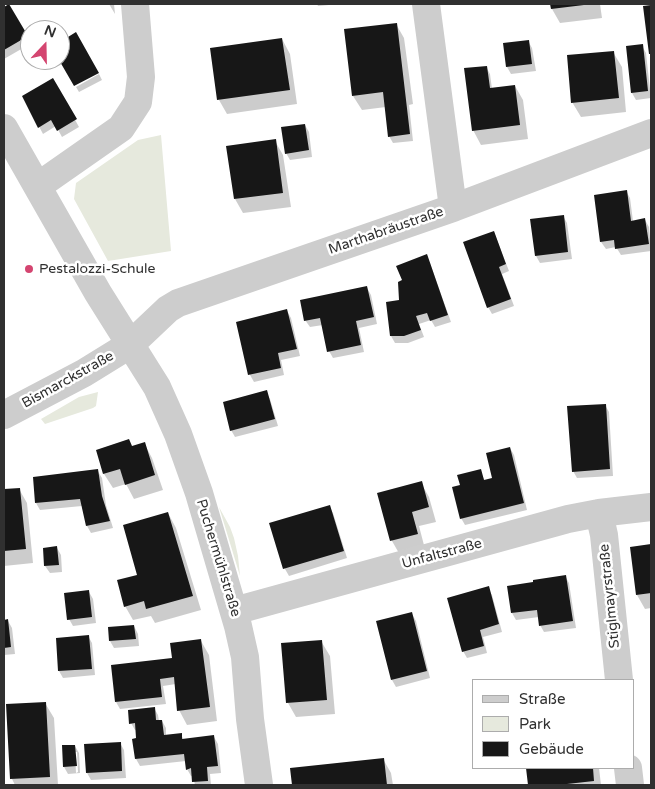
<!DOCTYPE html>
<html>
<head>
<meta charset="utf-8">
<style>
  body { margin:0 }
  #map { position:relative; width:655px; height:789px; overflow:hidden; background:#fff; font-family:"Varela Round",sans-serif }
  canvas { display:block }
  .frame { position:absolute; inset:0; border:5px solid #303030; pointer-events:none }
  .legend { position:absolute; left:472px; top:679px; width:162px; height:90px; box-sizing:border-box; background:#fff; border:1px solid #acacac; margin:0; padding:6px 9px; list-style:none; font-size:15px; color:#303030 }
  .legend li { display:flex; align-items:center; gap:10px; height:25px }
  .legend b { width:25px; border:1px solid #acacac }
  .north { position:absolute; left:20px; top:20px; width:50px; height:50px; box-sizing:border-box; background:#fff; border:1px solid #acacac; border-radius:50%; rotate:21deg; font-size:14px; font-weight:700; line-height:20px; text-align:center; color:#303030 }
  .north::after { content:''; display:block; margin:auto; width:18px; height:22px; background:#d44570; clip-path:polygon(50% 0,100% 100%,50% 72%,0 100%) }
</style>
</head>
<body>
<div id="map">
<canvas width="655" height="789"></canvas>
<div class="frame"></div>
<ul class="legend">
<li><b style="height:6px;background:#cdcdcd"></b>Straße</li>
<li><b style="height:14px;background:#e6e9dd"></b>Park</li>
<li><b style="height:14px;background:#171717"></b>Gebäude</li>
</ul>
<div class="north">N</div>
</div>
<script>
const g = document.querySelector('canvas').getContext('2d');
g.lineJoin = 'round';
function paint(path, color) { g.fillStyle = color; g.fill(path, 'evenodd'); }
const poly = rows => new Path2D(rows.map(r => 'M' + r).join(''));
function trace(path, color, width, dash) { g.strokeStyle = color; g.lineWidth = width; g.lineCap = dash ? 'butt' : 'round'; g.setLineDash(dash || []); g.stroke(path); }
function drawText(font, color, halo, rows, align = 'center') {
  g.font = font + ' "Varela Round",sans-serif'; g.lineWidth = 5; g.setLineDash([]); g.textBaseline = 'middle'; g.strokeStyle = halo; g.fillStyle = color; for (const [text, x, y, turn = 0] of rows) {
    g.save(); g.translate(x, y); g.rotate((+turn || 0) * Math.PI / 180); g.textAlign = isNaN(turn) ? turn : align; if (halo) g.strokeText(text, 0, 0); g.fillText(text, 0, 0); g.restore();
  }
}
paint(poly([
  [161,135,171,251,108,261,74,199,76,183,138,140],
  [98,392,96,406,93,408,45,424,41,419,79,397],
  [219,507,230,527,234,538,238,556,240,576]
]), '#e6e9dd');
paint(poly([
  [109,4,114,4,115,14],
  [317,4,340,4,318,6],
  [551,4,600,4,602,18,560,23,552,9],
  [9,6,30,44,4,59,4,8],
  [651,6,651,56,644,7],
  [396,24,404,38,413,104,409,105,413,141,393,143,389,136,386,107,362,110,353,96],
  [282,39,290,54,297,104,227,114,219,100],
  [528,41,532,48,536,71,511,74,507,67,504,44],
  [642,46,646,53,651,98,636,100,632,93],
  [613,52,622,67,626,112,581,117,572,102],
  [486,67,490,74,492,89,515,86,523,100,528,139,481,145,473,130],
  [99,74,102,80,79,92,76,87],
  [53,80,79,127,62,137,56,126,43,134,23,96],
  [305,125,309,132,312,157,290,160,286,153],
  [275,141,283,155,291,207,243,213,235,199],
  [626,191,630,198,633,221,645,220,649,227,651,251,621,255,616,247,606,249,601,242],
  [563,216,567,223,572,259,540,263,536,256,532,220],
  [494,232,509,271,502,274,514,306,492,314,488,307],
  [426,256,430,263,451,322,435,327,431,320,419,324,424,337,408,343,395,343,391,336,400,301],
  [367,288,371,295,377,324,359,328,364,352,333,358,329,351,323,325,310,327,305,320],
  [287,311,291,318,300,356,281,360,284,375,254,382,250,375,237,322],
  [266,392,270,399,278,426,235,437,231,430],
  [605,405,609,412,613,476,577,478,573,471],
  [144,443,152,458,163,490,134,499,126,484,113,488,104,474,97,450,132,447],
  [510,448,514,455,527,510,465,525,461,518,461,486,480,471,485,481,494,479],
  [97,470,102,478,106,505,113,528,91,533,87,526,82,506,40,510,36,503],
  [421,483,429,497,436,522,419,526,425,549,400,555,392,541,379,494],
  [19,489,27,503,33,563,4,566,4,491],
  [329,506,333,513,347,558,289,576,285,569,271,524],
  [168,513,176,528,201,610,155,623,151,616,133,620,125,606],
  [651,546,651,608,645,609,637,595,631,548],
  [57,548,61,555,62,572,50,573,45,566],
  [565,576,569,583,576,628,544,632,540,625,539,617,516,620,512,613],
  [488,588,492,595,502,632,483,637,487,653,467,658,463,651],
  [89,592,93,599,96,623,73,626,69,619],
  [412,614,416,621,430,678,396,687,392,680],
  [4,621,8,621,12,628,15,654,4,655],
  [134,626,138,634,139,646,114,648,110,641],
  [88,636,92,643,95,675,63,678,59,671,57,639],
  [201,641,209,655,217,721,187,725,179,710,176,684,163,686,166,704,120,709,116,702],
  [321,641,330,656,335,714,296,717,288,703],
  [45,703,54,718,58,785,15,785,12,779],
  [154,708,158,715,159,721,162,721,166,728,166,736,181,735,184,740,214,737,218,744,221,773,210,774,211,785,195,785,193,776,191,776,187,769,186,761,140,766,136,759,134,740,138,739,137,730,135,730,131,723],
  [120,743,124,750,126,778,91,780,87,773],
  [75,746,79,753,80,773,68,774,64,767],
  [75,752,77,752,78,772,76,773],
  [383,759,391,773,393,785,293,785,291,769],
  [527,768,599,768,601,785,529,785]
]), '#0003');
paint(poly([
  [9,4,28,36,4,50,4,7],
  [550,4,584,4,584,5,551,9],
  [651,5,651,54,649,54,643,6],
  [397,23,410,134,388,137,383,92,352,96,344,29],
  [76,32,99,73,74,86,59,60,60,42],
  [282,38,290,90,217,100,210,48],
  [529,40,532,64,506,67,503,43],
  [643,44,648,91,631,93,626,46],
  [614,51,619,98,571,103,567,55],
  [487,66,490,88,515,85,520,125,472,131,464,68],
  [53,78,77,119,57,131,51,120,38,128,22,96],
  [305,124,309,150,285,154,281,127],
  [276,139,283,193,234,199,226,146],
  [627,190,631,221,645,218,649,244,615,249,614,240,600,242,594,195],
  [564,215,568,252,535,256,530,219],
  [494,231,506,264,499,267,511,299,487,308,463,242],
  [427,254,448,315,430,321,427,313,416,316,421,330,404,336,390,336,386,302,399,300,398,282,402,280,396,266],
  [367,286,374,317,356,321,361,345,327,352,320,318,304,321,300,300],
  [287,309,297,349,278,353,281,368,248,375,236,322],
  [267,390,275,419,230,431,223,402],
  [606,404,610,469,572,472,567,406],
  [129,439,132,446,145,442,155,475,125,485,120,469,103,474,96,450],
  [510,447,524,503,460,519,452,487,460,485,457,475,481,469,484,480,492,478,486,453],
  [98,469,102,496,110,521,86,526,80,499,35,503,33,477],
  [422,481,429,507,412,512,418,534,390,541,377,493],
  [20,488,26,549,4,551,4,489],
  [330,505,344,551,283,569,269,523],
  [168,512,193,596,146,609,144,601,124,607,117,580,137,575,123,525],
  [651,544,651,593,636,595,630,547],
  [57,546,59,565,44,566,43,548],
  [566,575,573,621,539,626,537,610,511,613,507,586,533,582,533,580],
  [489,586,499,624,480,630,484,646,462,652,447,598],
  [89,590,92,617,67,620,64,593],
  [412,612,427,671,391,680,376,621],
  [8,619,11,647,4,648,4,620],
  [134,625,136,639,109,641,108,627],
  [89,635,92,669,58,671,56,638],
  [201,639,210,707,177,711,174,677,160,679,162,697,115,702,111,665,172,658,170,643],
  [322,640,327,700,286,703,281,643],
  [46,702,50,777,10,779,6,704],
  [155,707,156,720,162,720,164,735,182,733,182,739,214,735,218,766,207,767,208,781,192,782,191,768,186,770,184,754,135,759,132,739,136,738,135,723,129,724,128,710],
  [121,742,122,771,86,773,84,744],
  [62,745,75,745,77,766,63,767],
  [384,758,387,785,292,785,290,768],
  [526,768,593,768,594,781,558,785,528,785]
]), '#171717');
trace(poly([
  [426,4,453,208],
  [4,128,98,293,157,387,178,434,199,493,238,626,245,657,250,719,259,785],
  [38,186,121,128,138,102,141,77,135,4],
  [4,415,84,373,131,344,168,309,178,303,453,208,651,133],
  [599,513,604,535,619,680],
  [234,611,568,519,599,513,651,507],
  [628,768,630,785]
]), '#cdcdcd', 28);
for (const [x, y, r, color] of [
  [29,269,5,"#d44570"]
]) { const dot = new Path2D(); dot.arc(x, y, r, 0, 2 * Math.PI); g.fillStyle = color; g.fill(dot); trace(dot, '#fff', 2); }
drawText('14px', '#303030', '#fff', [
  ["Marthabräustraße",386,231,-19],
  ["Bismarckstraße",68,380,-29],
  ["Unfaltstraße",442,554,-15],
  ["Puchermühlstraße",218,558,73],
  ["Stiglmayrstraße",610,596,-96]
]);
drawText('14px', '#303030', '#fff', [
  ["Pestalozzi-Schule",39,269]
], 'left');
</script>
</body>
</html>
